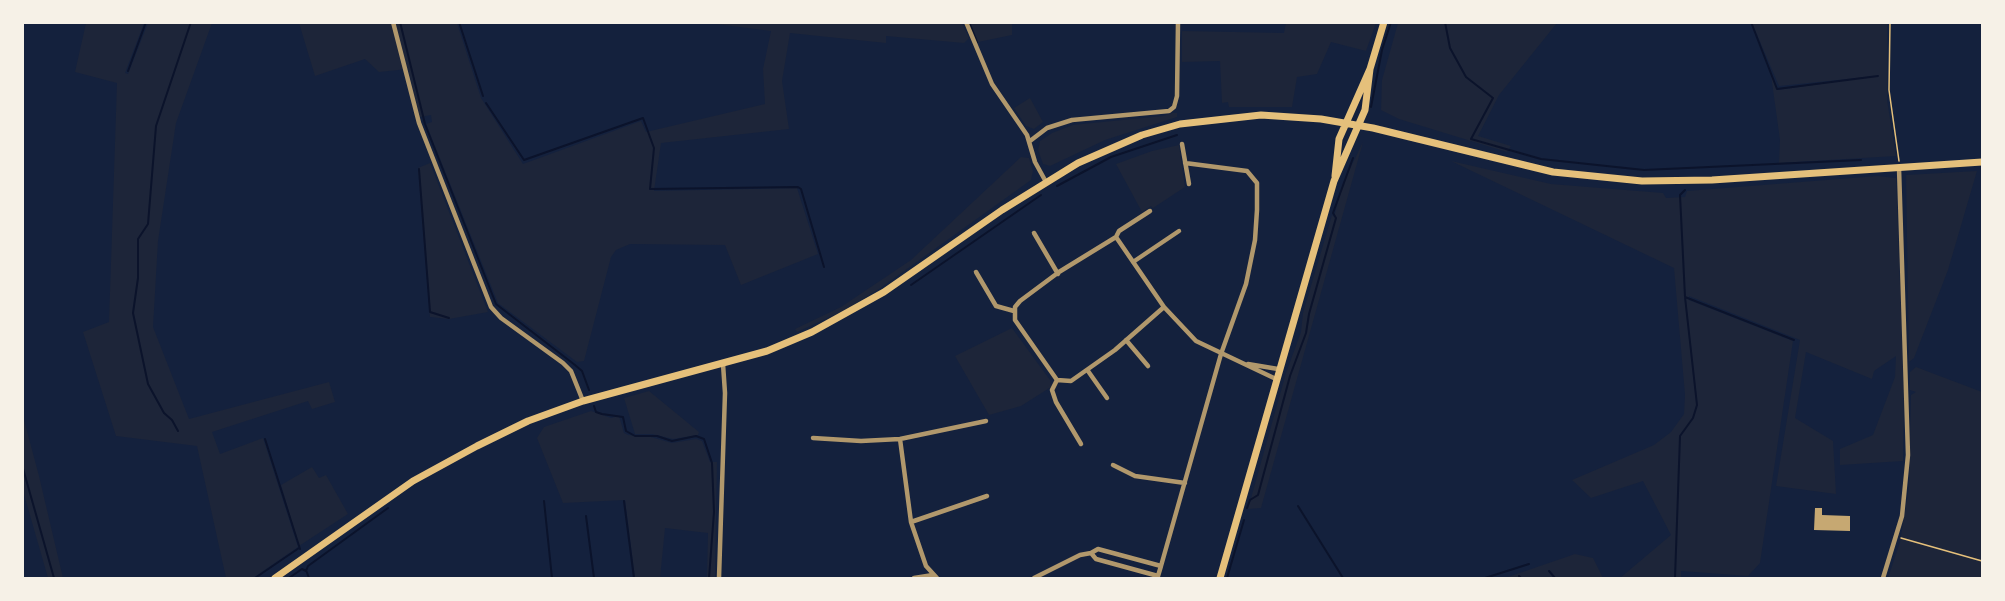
<!DOCTYPE html>
<html>
<head>
<meta charset="utf-8">
<style>
  body { margin:0 }
  #map { position:relative; width:2005px; height:601px; overflow:hidden; background:#14213d; font-family:"IBM Plex Sans",sans-serif }
  canvas { display:block }
  .frame { position:absolute; inset:0; border:24px solid #f6f1e7; pointer-events:none }
</style>
</head>
<body>
<div id="map">
<canvas width="2005" height="601"></canvas>
<div class="frame"></div>
</div>
<script>
const g = document.querySelector('canvas').getContext('2d');
g.lineJoin = 'round';
function paint(path, color) { g.fillStyle = color; g.fill(path, 'evenodd'); }
const poly = rows => new Path2D(rows.map(r => 'M' + r).join(''));
function trace(path, color, width, dash) { g.strokeStyle = color; g.lineWidth = width; g.lineCap = dash ? 'butt' : 'round'; g.setLineDash(dash || []); g.stroke(path); }
paint(poly([
  [86,23,144,23,125,73,128,74,148,23,212,23,176,123,158,241,153,327,189,419,329,382,335,402,312,409,308,401,212,432,220,454,263,438,298,547,253,578,226,578,197,446,116,436,83,332,109,322,117,83,75,72],
  [299,23,457,23,481,98,523,164,641,121,646,132,765,104,763,69,771,31,708,23,962,23,969,38,964,43,886,36,886,43,790,33,782,81,789,129,661,143,654,191,797,188,818,254,741,285,725,245,630,244,616,250,611,257,584,361,577,362,498,303,426,124,432,122,431,115,420,117,408,69,379,72,365,59,315,76],
  [970,23,1012,23,1012,35,978,42],
  [1286,23,1376,23,1366,51,1331,42,1317,74,1297,77,1292,107,1229,107,1228,102,1222,103,1220,61,1182,62,1182,31,1284,33],
  [1398,23,1557,23,1499,95,1478,136,1511,146,1507,152,1399,119,1381,110,1382,80],
  [1752,23,1887,23,1887,100,1896,156,1779,163,1780,140,1770,68,1777,90,1877,76,1779,86],
  [1030,98,1043,122,1034,129,1026,126,1014,108],
  [1172,113,1177,113,1177,117,1105,140,1050,166,1043,164,1038,150,1040,141,1052,133,1073,125,1163,116],
  [1363,142,1261,508,1248,509,1286,373,1301,332,1303,313,1332,215,1334,217,1343,183],
  [1179,145,1185,187,1153,208,1151,206,1142,212,1116,164,1152,151],
  [1021,157,1029,158,1033,171,1031,180,879,289,843,311,797,332,795,329,841,307,911,260],
  [1451,161,1551,184,1663,193,1666,198,1685,197,1687,191,1877,176,1896,178,1904,392,1903,461,1840,465,1840,449,1873,435,1895,377,1896,356,1874,371,1872,379,1806,352,1795,418,1833,441,1836,494,1776,486,1800,340,1689,296,1689,300,1793,341,1760,563,1748,576,1681,571,1681,578,1620,578,1671,535,1643,481,1591,498,1572,480,1654,445,1671,432,1684,414,1685,395,1674,268],
  [430,163,488,312,449,319,430,317,418,168],
  [1977,171,1948,270,1914,358,1909,362,1906,175],
  [1012,328,1050,380,1051,387,1021,406,989,415,955,356],
  [1916,367,1982,392,1982,578,1888,578,1900,542,1909,487,1911,395,1916,392,1910,390,1910,372],
  [649,391,699,432,698,435,673,439,652,434,635,434,624,398],
  [591,411,611,418,619,416,624,433,628,435,651,437,672,443,696,439,702,441,710,462,717,462,715,578,707,578,708,533,665,528,660,578,635,578,625,500,563,503,537,438,544,427],
  [23,416,39,476,63,578,48,578,23,491],
  [312,467,319,478,326,475,348,514,299,546,281,485],
  [1575,554,1593,558,1603,578,1505,578]
]), '#1d2539');
trace(poly([
  [400,22,425,124,496,304,575,365,582,371,589,390],
  [459,22,483,96],
  [969,22,977,42],
  [1445,22,1450,48,1466,77,1493,98,1471,139,1541,159,1644,170,1861,160],
  [1751,22,1777,89,1878,76],
  [128,71,146,22],
  [486,103,524,160,643,118,654,148,650,189,798,187,801,189,824,267],
  [1371,107,1382,50,1391,22],
  [419,169,430,312,449,318],
  [1057,186,1111,157,1177,135],
  [911,285,1041,195],
  [1685,297,1794,340],
  [594,406,596,412,602,414,623,417,626,431,635,436,657,436,672,441,696,436,704,439,712,463,714,512,709,578],
  [178,431,172,420,164,413,148,384,133,313,138,278,138,239,148,224,156,126,191,22],
  [265,439,300,549],
  [22,465,54,578],
  [544,501,552,578],
  [624,501,634,578],
  [1298,506,1343,578],
  [1247,508,1250,500,1258,495,1290,376,1306,333,1309,314,1336,218,1333,213,1353,158],
  [586,516,594,578],
  [306,570,309,578],
  [1549,571,1555,578],
  [1519,576,1521,578],
  [255,578,299,548],
  [289,578,302,569,306,571,308,566,388,508],
  [1227,578,1244,520],
  [1485,578,1529,564],
  [1675,578,1680,436,1693,418,1697,405,1685,297,1680,195,1685,190]
]), '#0b132b', 2);
paint(poly([
  [1815,508,1822,508,1822,515,1850,516,1850,531,1814,530]
]), '#c6a872');
trace(poly([
  [1890,22,1889,90,1899,161],
  [1901,538,1982,561]
]), '#e5c07b', 1.5);
trace(poly([
  [393,22,419,123,491,307,501,318,563,363,571,371,583,401],
  [966,22,992,84,1027,135,1035,162,1046,182],
  [1030,141,1047,128,1072,120,1169,111,1174,107,1177,96,1178,22],
  [1182,144,1189,184],
  [1150,211,1119,231,1116,237,1059,272,1020,301,1015,307,1015,320,1057,380,1071,381,1115,350,1164,307],
  [1034,233,1058,274],
  [1116,237,1164,307,1196,341,1276,379],
  [1133,262,1179,231],
  [976,272,996,306,1014,311],
  [1126,340,1148,366],
  [1248,364,1278,369],
  [1088,371,1107,398],
  [1057,380,1052,390,1056,402,1081,444],
  [813,438,861,441,900,439,986,421],
  [900,439,911,522,926,566,937,578],
  [1113,465,1135,476,1185,483],
  [911,522,987,496],
  [1161,566,1158,576,1096,559,1091,553,1098,549,1161,566,1221,354,1246,284,1255,240,1257,210,1257,183,1247,171,1185,163],
  [719,578,725,393,723,364],
  [914,578,933,575],
  [1034,578,1080,555,1091,553],
  [1883,578,1902,516,1908,455,1899,168]
]), '#b1986c', 4.5);
trace(poly([
  [1335,176,1339,139,1370,69,1384,22],
  [275,578,413,481,477,446,528,421,583,401,767,351,812,332,884,292,1002,210,1078,163,1142,135,1180,124,1261,115,1321,119,1373,128,1553,172,1642,181,1712,180,1982,162],
  [1220,578,1334,181,1365,110,1370,69]
]), '#e5c07b', 7);
</script>
</body>
</html>
